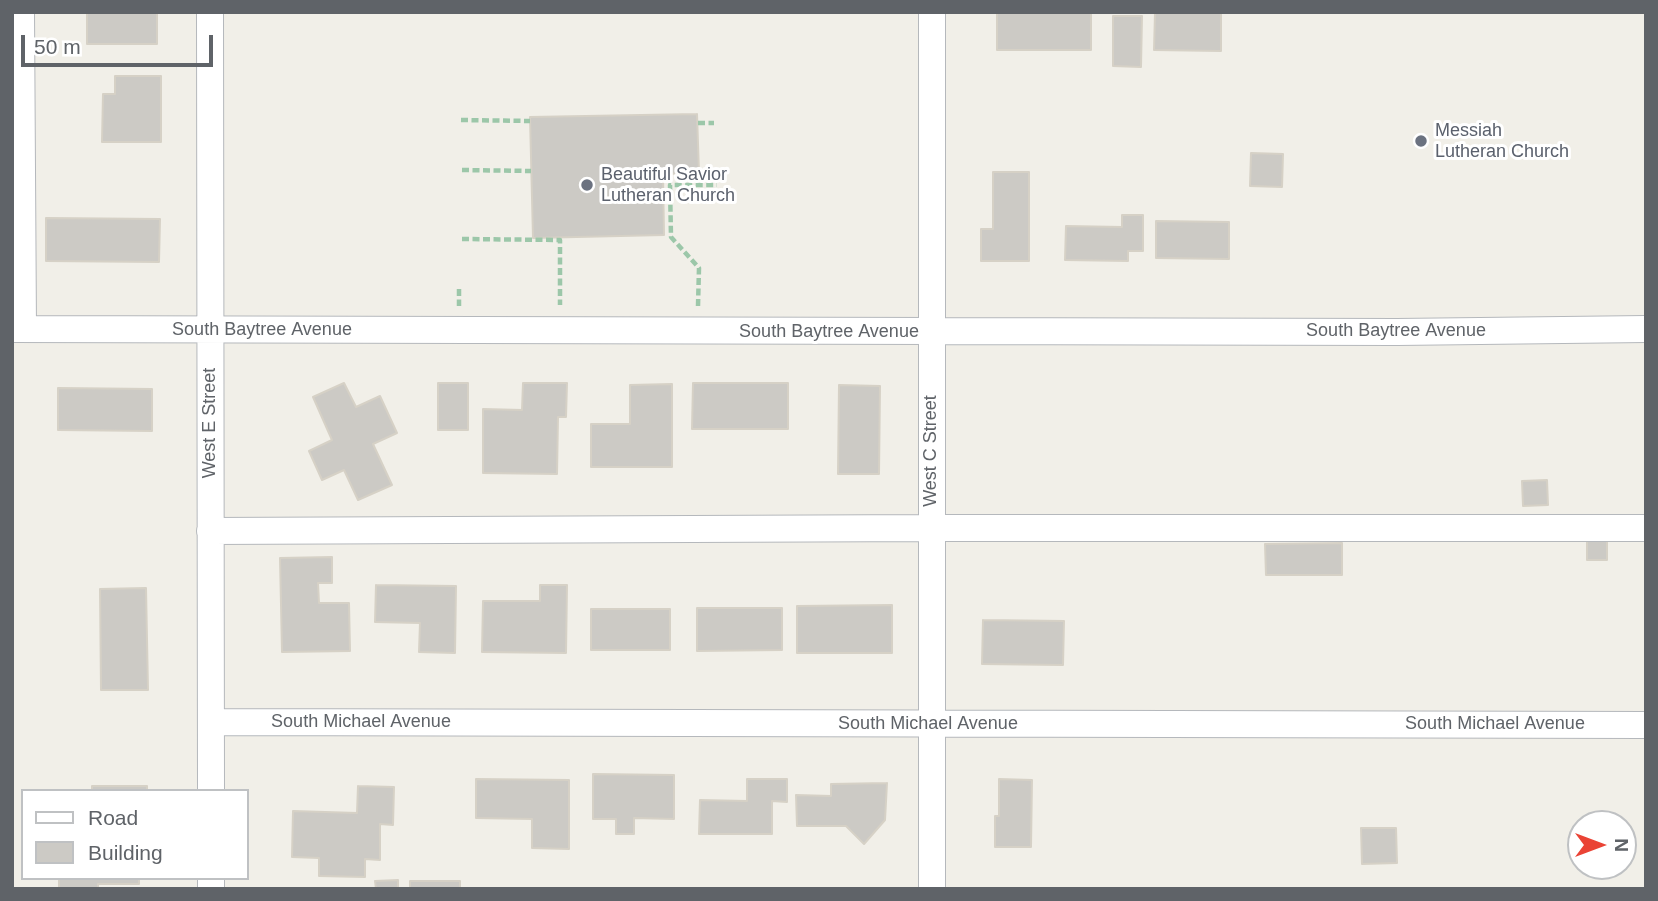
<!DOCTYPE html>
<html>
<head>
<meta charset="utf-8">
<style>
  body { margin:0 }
  #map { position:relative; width:1658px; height:901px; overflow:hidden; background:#f1efe8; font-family:Arial,sans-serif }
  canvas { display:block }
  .frame { position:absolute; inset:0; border:14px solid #5f6368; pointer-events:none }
  .legend { position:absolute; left:21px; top:789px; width:228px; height:91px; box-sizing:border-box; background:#fff; border:2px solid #bfc1c3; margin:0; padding:9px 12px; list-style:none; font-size:21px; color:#5f6368 }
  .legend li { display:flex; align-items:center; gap:14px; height:35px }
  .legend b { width:35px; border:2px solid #bfc1c3 }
  .north { position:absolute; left:1567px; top:810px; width:70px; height:70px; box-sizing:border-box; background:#fff; border:2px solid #bfc1c3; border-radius:50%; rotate:90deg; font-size:19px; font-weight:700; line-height:28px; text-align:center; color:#5f6368 }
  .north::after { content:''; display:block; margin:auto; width:24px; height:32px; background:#ea4335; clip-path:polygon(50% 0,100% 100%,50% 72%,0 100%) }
  .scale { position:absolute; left:21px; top:35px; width:192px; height:32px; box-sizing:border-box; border:4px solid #5f6368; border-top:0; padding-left:9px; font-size:21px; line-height:24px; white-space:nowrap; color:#5f6368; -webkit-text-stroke:5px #fff; paint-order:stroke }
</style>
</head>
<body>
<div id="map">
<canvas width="1658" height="901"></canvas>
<div class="frame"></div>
<ul class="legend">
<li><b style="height:9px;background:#fff"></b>Road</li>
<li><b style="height:19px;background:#cccac5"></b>Building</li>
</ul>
<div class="north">N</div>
<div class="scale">50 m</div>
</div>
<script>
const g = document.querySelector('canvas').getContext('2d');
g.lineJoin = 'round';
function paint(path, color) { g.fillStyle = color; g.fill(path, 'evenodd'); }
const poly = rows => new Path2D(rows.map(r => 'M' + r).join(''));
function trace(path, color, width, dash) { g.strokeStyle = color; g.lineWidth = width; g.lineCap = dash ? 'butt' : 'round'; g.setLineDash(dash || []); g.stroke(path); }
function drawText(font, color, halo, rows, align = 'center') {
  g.font = font + ' Arial,sans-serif'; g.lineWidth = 6; g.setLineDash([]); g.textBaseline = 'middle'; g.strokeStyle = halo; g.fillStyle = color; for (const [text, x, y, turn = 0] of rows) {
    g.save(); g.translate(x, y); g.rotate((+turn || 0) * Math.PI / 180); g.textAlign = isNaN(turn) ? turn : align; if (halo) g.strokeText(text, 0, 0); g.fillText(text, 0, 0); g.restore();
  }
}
const building = poly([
  [87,12,157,12,157,44,87,44,87,12],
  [997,12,1091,12,1091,50,997,50,997,12],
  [1155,13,1221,13,1221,51,1154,50,1155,13],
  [1113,16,1142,16,1141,67,1113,66,1113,16],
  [115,76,161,76,161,142,102,142,103,94,115,94,115,76],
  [697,114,699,173,663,174,664,235,533,238,530,117,697,114],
  [1251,153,1283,154,1282,187,1250,186,1251,153],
  [993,172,1029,172,1029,261,981,261,981,229,993,229,993,172],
  [1122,215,1143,215,1143,251,1128,251,1128,261,1065,260,1066,226,1122,227,1122,215],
  [46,218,160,219,159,262,46,261,46,218],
  [1156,221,1229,222,1229,259,1156,258,1156,221],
  [344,383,356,407,380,396,397,433,373,444,392,485,358,500,344,470,322,480,309,451,332,440,313,397,344,383],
  [438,383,468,383,468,430,438,430,438,383],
  [523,383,567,383,566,417,558,417,557,474,483,473,483,409,522,410,523,383],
  [693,383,788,383,788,429,692,429,693,383],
  [672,384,672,467,591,467,591,424,630,424,630,385,672,384],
  [839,385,880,386,879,474,838,474,839,385],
  [58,388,152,389,152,431,58,430,58,388],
  [1547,480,1548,505,1523,506,1522,481,1547,480],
  [1587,539,1607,539,1607,560,1587,560,1587,539],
  [1342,543,1342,575,1266,575,1265,544,1342,543],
  [332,557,332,583,318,583,319,603,349,603,350,651,282,652,280,558,332,557],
  [376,585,456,586,455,653,419,652,420,623,375,622,376,585],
  [540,585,567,585,566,653,482,652,483,601,540,601,540,585],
  [146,588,148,690,101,690,100,589,146,588],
  [892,605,892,653,797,653,797,606,892,605],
  [697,608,782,608,782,650,697,651,697,608],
  [591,609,670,609,670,650,591,650,591,609],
  [983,620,1064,621,1063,665,982,664,983,620],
  [593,774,674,775,674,819,634,818,634,834,616,834,616,819,593,819,593,774],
  [476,779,569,780,569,849,532,848,532,819,476,818,476,779],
  [747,779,787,779,787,802,772,801,772,834,699,834,700,800,747,801,747,779],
  [999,779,1032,780,1031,847,995,847,995,816,999,816,999,779],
  [887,783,885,820,864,844,846,826,797,826,796,795,831,796,831,784,887,783],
  [92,786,147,786,147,791,92,791,92,786],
  [358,786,394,787,393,825,380,824,380,860,365,859,365,877,319,876,319,858,292,857,293,811,357,813,358,786],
  [1361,828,1396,828,1397,863,1362,864,1361,828],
  [59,878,139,878,139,884,98,884,98,889,59,889,59,878],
  [398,880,398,889,376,889,375,881,398,880],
  [410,881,460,881,460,889,410,889,410,881]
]);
paint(building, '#cccac5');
trace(building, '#d6d1c6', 2);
const minor = poly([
  [21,12,23,329],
  [210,12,211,791],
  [932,12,932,889],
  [12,329,1397,332,1646,329],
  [210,531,931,528,1646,528],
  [211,722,1646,725],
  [211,878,211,889]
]);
trace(minor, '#b5b8bc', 28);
trace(poly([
  [461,120,530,121],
  [698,123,714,123],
  [462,170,531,171],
  [462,239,560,240,560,305],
  [459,289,459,306],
  [698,306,699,268,671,237,670,185,717,185]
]), '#9cc7a9', 4.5, [7, 3.5]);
trace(minor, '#fff', 26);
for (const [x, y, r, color] of [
  [1421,141,7,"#6b7280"],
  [587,185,7,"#6b7280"]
]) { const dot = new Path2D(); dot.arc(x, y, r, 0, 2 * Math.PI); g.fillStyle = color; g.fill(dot); trace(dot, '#fff', 2.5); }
drawText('18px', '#5b616d', '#fff', [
  ["Messiah",1435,131],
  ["Lutheran Church",1435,152],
  ["Beautiful Savior",601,175],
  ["Lutheran Church",601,196]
], 'left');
drawText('18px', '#5f6368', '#fff', [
  ["South Baytree Avenue",262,330],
  ["South Baytree Avenue",1396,331],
  ["South Baytree Avenue",829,332],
  ["West E Street",210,423,-90],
  ["West C Street",931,451,-90],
  ["South Michael Avenue",361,722],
  ["South Michael Avenue",928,724],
  ["South Michael Avenue",1495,724]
]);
</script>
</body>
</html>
